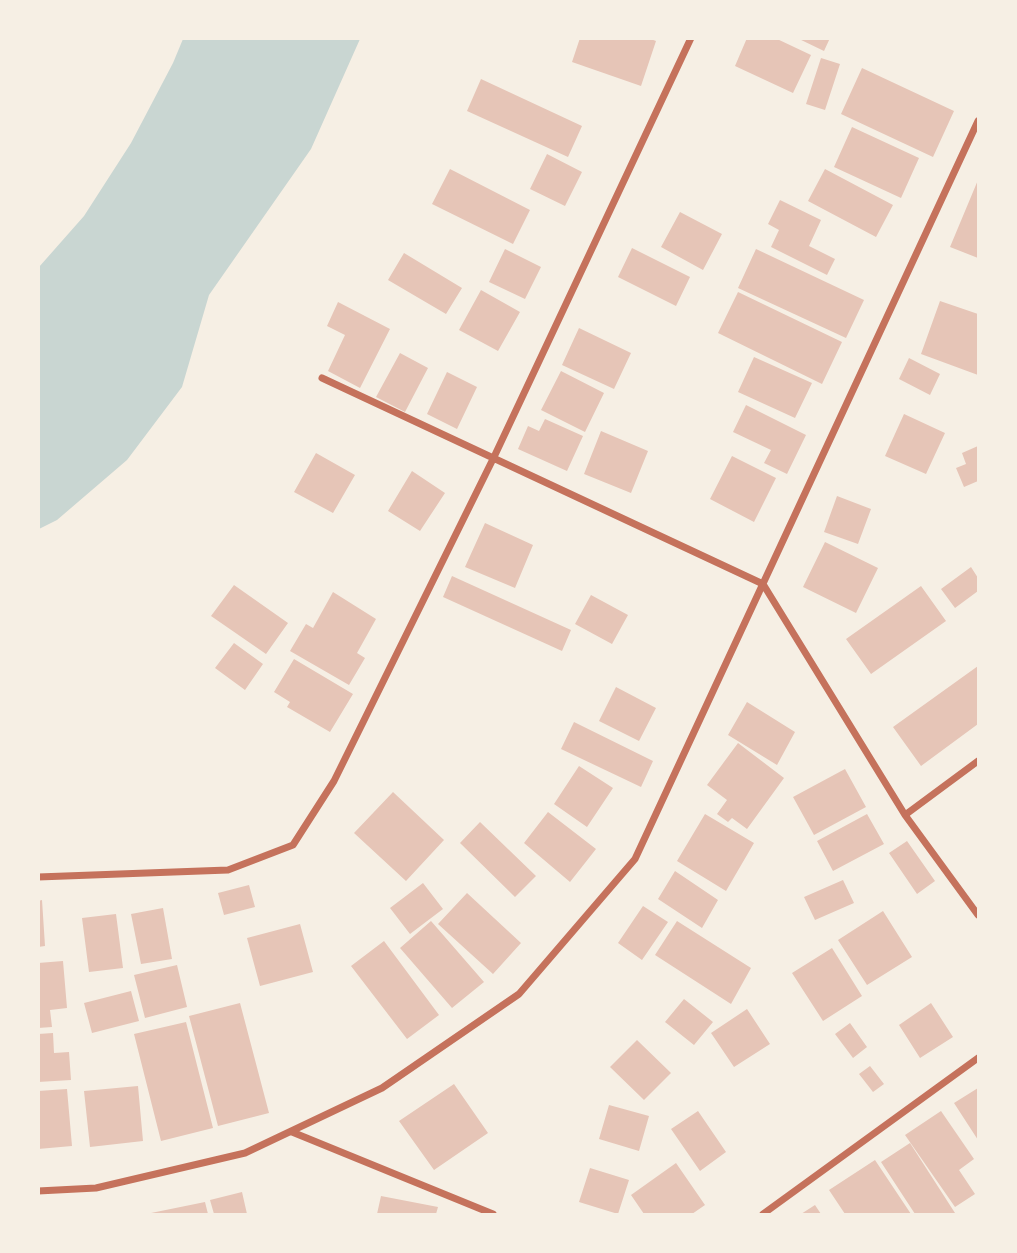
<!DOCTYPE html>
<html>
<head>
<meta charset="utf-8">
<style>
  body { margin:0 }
  #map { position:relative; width:1017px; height:1253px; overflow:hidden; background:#f6efe4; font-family:Montserrat,sans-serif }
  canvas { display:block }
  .frame { position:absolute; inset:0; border:40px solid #f6efe4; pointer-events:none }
</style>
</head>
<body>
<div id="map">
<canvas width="1017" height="1253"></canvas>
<div class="frame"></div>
</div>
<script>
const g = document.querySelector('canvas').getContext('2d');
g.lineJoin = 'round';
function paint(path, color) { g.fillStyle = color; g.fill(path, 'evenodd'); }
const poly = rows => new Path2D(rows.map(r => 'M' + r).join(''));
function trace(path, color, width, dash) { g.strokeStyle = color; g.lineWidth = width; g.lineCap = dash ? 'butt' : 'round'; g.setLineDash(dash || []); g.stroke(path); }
paint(poly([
  [183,39,360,39,311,149,209,295,182,387,127,460,57,520,39,529,39,267,84,216,131,143,173,63]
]), '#c9d6d2');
paint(poly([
  [580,38,648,38,656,41,641,86,572,62],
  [747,38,775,38,811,55,793,93,735,66],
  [797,38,830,38,824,51],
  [821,58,840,64,825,110,806,104],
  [862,68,954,111,933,157,841,114],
  [481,79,582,126,568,157,467,111],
  [852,127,919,158,901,198,834,167],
  [547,154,582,172,565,206,530,189],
  [450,169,530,210,513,244,432,204],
  [825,169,893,205,876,237,808,201],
  [978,180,978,258,950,247],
  [780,200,821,220,809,246,835,259,827,275,771,247,779,230,768,224],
  [680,212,722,234,703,270,661,247],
  [632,248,690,277,676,306,618,277],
  [505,249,541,267,525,299,489,282],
  [756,249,864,300,846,338,738,288],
  [404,253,462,288,446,314,388,280],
  [481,290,520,312,498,351,459,330],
  [738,292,842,342,822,384,718,333],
  [940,301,978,314,978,375,921,354],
  [338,302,390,329,360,388,328,371,345,335,327,326],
  [579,328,631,353,614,389,562,365],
  [400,353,428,368,405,412,376,397],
  [754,357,812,383,795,418,738,392],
  [909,358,940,374,930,395,899,379],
  [561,371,604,393,585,432,541,410],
  [447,372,477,387,457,429,427,414],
  [746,405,806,435,787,474,764,463,771,450,733,432],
  [904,414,945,433,926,474,885,456],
  [545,419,583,436,567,471,518,449,528,426,539,431],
  [601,431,648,451,631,493,584,474],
  [978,446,978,481,964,487,956,468,966,464,962,453],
  [316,453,355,475,333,513,294,492],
  [732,456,776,478,754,522,710,499],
  [412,471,445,493,420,531,388,511],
  [837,496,871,509,858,544,824,532],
  [485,523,533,545,515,588,465,567],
  [825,542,878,568,856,613,803,587],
  [971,567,978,578,978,591,955,608,941,589],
  [452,576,571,630,562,651,443,597],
  [234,585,288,623,266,654,211,616],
  [921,586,946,621,871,674,846,639],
  [333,592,376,619,357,653,365,658,349,685,290,651,306,624,313,628],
  [591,595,628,615,612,644,575,624],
  [234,643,263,664,245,690,215,668],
  [294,659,353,694,330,732,287,707,290,702,274,692],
  [978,666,978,724,921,766,893,727],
  [616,687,656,708,639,741,599,721],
  [747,702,795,732,777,765,728,735],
  [574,722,653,761,641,787,561,749],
  [738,743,784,778,747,829,732,818,728,822,717,814,727,800,707,785],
  [579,766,613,788,587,827,554,804],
  [845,769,866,807,814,835,793,797],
  [393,792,444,840,406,881,354,833],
  [548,812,596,849,570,882,524,843],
  [705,814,754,843,726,891,677,861],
  [867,814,884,844,833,871,817,841],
  [480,822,536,876,515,897,460,843],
  [907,841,935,881,917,894,889,853],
  [675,871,718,900,702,928,658,899],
  [843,880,854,903,815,920,804,897],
  [423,883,443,909,410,934,390,908],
  [249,885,255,907,224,915,218,893],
  [467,893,521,943,493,974,438,924],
  [42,900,45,946,38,947,38,901],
  [643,906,668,922,642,960,618,943],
  [163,908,172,959,141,964,131,914],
  [883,911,912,957,867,985,838,940],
  [116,914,123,968,89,972,82,918],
  [431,921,484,982,452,1008,400,948],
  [677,921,751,968,731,1004,655,955],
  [300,924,313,972,260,986,247,938],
  [384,941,439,1015,407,1039,351,966],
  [832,948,862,996,823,1021,792,973],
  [63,961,67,1008,50,1010,52,1027,38,1028,38,963],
  [177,965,187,1007,145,1018,134,975],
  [131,991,139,1021,92,1033,84,1003],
  [684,999,713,1022,694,1045,665,1022],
  [240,1003,269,1113,218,1126,189,1016],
  [931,1003,953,1037,920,1058,899,1025],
  [747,1009,770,1044,734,1067,711,1033],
  [186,1022,213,1128,161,1141,134,1034],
  [850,1023,867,1047,853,1058,835,1034],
  [53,1033,54,1053,69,1052,71,1080,38,1082,38,1034],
  [637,1040,671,1073,644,1100,610,1067],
  [870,1066,884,1084,873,1092,859,1074],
  [454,1084,488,1133,434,1170,399,1121],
  [138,1086,143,1141,90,1147,84,1091],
  [978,1088,978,1140,954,1103],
  [67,1089,72,1146,38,1149,38,1091],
  [609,1105,649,1116,639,1151,599,1139],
  [698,1111,726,1152,700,1171,671,1129],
  [941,1111,974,1159,959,1170,975,1194,955,1207,905,1135],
  [910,1143,955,1213,953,1214,915,1214,881,1162],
  [875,1160,911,1214,845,1214,829,1190],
  [676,1163,705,1205,692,1214,644,1214,631,1195],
  [590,1168,629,1180,618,1214,579,1202],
  [242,1192,247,1214,214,1214,210,1200],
  [381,1196,438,1207,436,1214,377,1214],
  [205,1202,208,1214,151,1214,151,1213],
  [815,1205,821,1214,801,1214]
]), '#e6c5b7');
trace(poly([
  [322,378,763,584,905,815,978,915],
  [905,815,978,761],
  [38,877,228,870,293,845,334,781,494,457,691,38],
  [292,1132,493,1214],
  [38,1191,96,1188,245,1153,382,1088,519,994,635,859,978,121],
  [763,1214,978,1058]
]), '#c5725c', 7);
</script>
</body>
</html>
